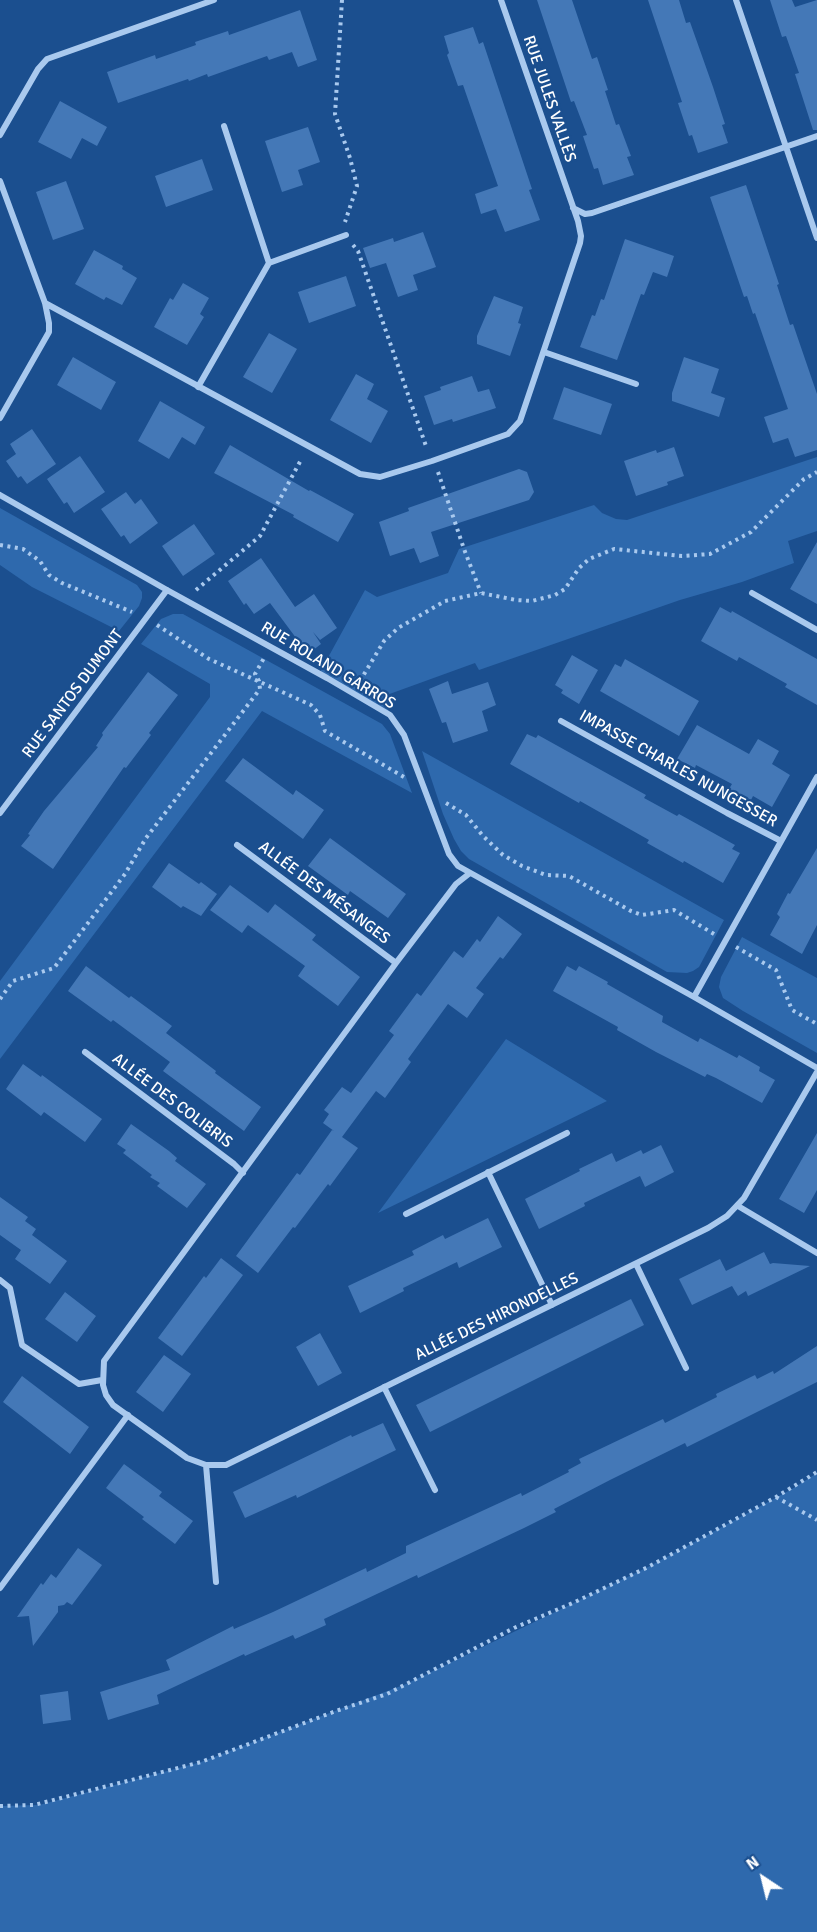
<!DOCTYPE html>
<html>
<head>
<meta charset="utf-8">
<style>
  body { margin:0 }
  #map { position:relative; width:817px; height:1932px; overflow:hidden; background:#1b4f8f; font-family:Signika,sans-serif }
  canvas { display:block }
  .north { position:absolute; left:733px; top:1848px; width:60px; height:60px; -webkit-text-stroke:4px #1b4f8f; paint-order:stroke; rotate:325deg; font-size:16px; font-weight:700; line-height:24px; text-align:center; color:#fff }
  .north::after { content:''; display:block; margin:auto; width:21px; height:27px; background:#fff; clip-path:polygon(50% 0,100% 100%,50% 72%,0 100%) }
</style>
</head>
<body>
<div id="map">
<canvas width="817" height="1932"></canvas>
<div class="north">N</div>
</div>
<script>
const g = document.querySelector('canvas').getContext('2d');
g.lineJoin = 'round';
function paint(path, color) { g.fillStyle = color; g.fill(path, 'evenodd'); }
const poly = rows => new Path2D(rows.map(r => 'M' + r).join(''));
function trace(path, color, width, dash) { g.strokeStyle = color; g.lineWidth = width; g.lineCap = dash ? 'butt' : 'round'; g.setLineDash(dash || []); g.stroke(path); }
function drawText(font, color, halo, rows, align = 'center') {
  g.font = font + ' Signika,sans-serif'; g.lineWidth = 4.5; g.setLineDash([]); g.textBaseline = 'middle'; g.strokeStyle = halo; g.fillStyle = color; for (const [text, x, y, turn = 0] of rows) {
    g.save(); g.translate(x, y); g.rotate((+turn || 0) * Math.PI / 180); g.textAlign = isNaN(turn) ? turn : align; if (halo) g.strokeText(text, 0, 0); g.fillText(text, 0, 0); g.restore();
  }
}
paint(poly([
  [817,457,817,531,788,541,794,563,742,582,680,600,479,670,475,663,384,696,390,715,319,674,365,590,377,597,448,573,459,549,594,505,602,513,616,519,627,520],
  [0,508,137,585,142,592,142,598,139,606,119,631,32,587,0,565],
  [173,614,183,614,382,724,390,734,412,793,262,711,0,1059,0,981,210,697,210,684,141,644,161,619],
  [422,751,724,920,699,967,693,971,687,973,667,972,469,859,461,851,454,839,443,814],
  [742,937,817,978,817,1053,743,1011,723,998,719,987,721,977],
  [506,1039,607,1101,378,1213],
  [817,1473,817,1932,0,1932,0,1806,39,1805,201,1762,406,1684,648,1567,792,1489]
]), '#2e69ad');
paint(poly([
  [537,0,572,0,592,59,597,57,608,90,605,91,616,125,619,124,631,156,627,157,634,175,603,185,598,168,594,169,583,136,587,135,574,101,571,102],
  [648,0,679,0,686,23,690,22,713,87,725,124,722,125,728,143,698,153,692,135,689,136,678,103,682,102],
  [770,0,792,0,795,7,817,0,817,130,813,130,795,74,799,73,786,36,782,37],
  [300,10,317,60,298,67,292,52,269,60,267,56,208,77,207,74,189,81,188,79,118,103,107,72,155,55,156,59,196,45,195,42,228,31,229,35],
  [473,27,479,44,483,42,532,189,529,190,540,220,505,232,496,209,481,214,475,194,498,186,463,85,458,86,447,55,449,53,444,36],
  [60,101,107,127,97,146,82,138,71,159,38,142],
  [308,127,320,162,298,170,303,185,282,192,265,141],
  [202,159,213,190,166,207,155,176],
  [66,181,84,229,53,240,36,192],
  [746,185,779,284,777,285,790,325,793,324,817,394,817,450,795,457,788,438,773,443,764,417,788,409,755,313,753,314,747,296,744,297,710,197],
  [423,232,436,267,413,275,418,290,398,297,386,263,370,268,363,248,393,238,394,242],
  [625,239,674,256,667,277,653,272,644,295,641,294,617,360,580,347,592,315,595,316,601,299,604,300],
  [94,250,123,266,122,269,137,278,122,305,106,297,104,300,75,284],
  [346,276,356,306,309,323,298,292],
  [183,283,209,298,200,314,204,317,187,345,154,327,170,298,173,300],
  [494,296,523,307,518,323,521,324,510,356,477,344,477,336],
  [269,333,297,349,272,393,243,377],
  [73,357,116,382,101,410,57,385],
  [684,357,719,369,711,393,725,398,719,417,672,401,672,393],
  [356,374,374,384,367,399,388,411,371,443,330,420],
  [472,376,478,392,489,389,496,408,453,422,452,419,434,425,424,396,441,390,440,387],
  [564,387,612,404,601,435,553,419],
  [160,401,205,427,195,445,182,437,169,459,138,441],
  [32,429,56,464,27,484,21,476,18,478,6,461,16,454,10,444],
  [230,445,309,491,310,490,354,514,338,542,293,517,294,515,214,473],
  [674,447,684,476,667,482,668,485,636,496,624,461,656,450,657,453],
  [80,456,105,492,74,513,67,502,64,504,47,479],
  [519,469,527,472,534,492,529,500,431,532,439,556,420,563,414,548,390,556,379,522,409,511,408,508],
  [126,492,135,504,141,499,158,523,130,544,124,535,121,537,101,509],
  [194,524,215,554,183,576,162,546],
  [817,542,817,604,790,589],
  [261,558,295,607,314,594,337,628,320,640,313,632,321,644,308,654,270,603,254,614,246,603,244,605,228,581],
  [720,607,731,613,732,611,817,659,817,705,785,687,787,684,739,657,737,661,701,641],
  [572,655,598,670,579,704,561,693,563,690,555,685],
  [625,659,699,701,679,736,600,691,615,664,621,667],
  [148,672,178,695,149,733,151,735,126,768,124,767,53,869,21,846,30,835,28,834,44,811,98,747,96,746,103,735,102,733],
  [448,681,452,694,488,682,496,705,482,711,488,731,453,743,446,722,442,723,429,689],
  [697,725,749,754,758,739,779,751,772,764,790,775,772,807,753,796,751,800,729,789,732,784,696,765,695,768,677,759],
  [527,734,536,738,538,735,646,795,644,798,677,816,679,814,735,845,732,849,740,853,723,883,684,861,683,863,647,843,649,840,580,801,579,803,510,764],
  [243,758,293,795,296,790,324,810,303,839,225,781],
  [330,838,406,894,388,918,350,891,348,895,308,866],
  [817,848,817,925,802,954,770,935,780,917,777,914,788,893,790,894],
  [169,863,199,884,201,882,217,894,201,916,183,906,181,908,152,887],
  [230,885,268,913,275,904,316,935,312,940,360,977,338,1006,298,976,305,966,248,925,242,933,210,910],
  [498,916,522,934,503,959,500,957,476,988,484,994,467,1018,448,1004,408,1059,411,1062,385,1098,376,1091,342,1137,358,1148,330,1186,328,1184,295,1228,293,1227,258,1273,236,1256,297,1173,300,1175,332,1130,334,1131,323,1123,329,1114,324,1110,342,1087,351,1093,394,1035,389,1031,417,993,421,996,454,951,463,958,477,939,480,942],
  [86,966,129,998,131,996,172,1026,166,1033,216,1071,215,1073,261,1107,244,1131,163,1071,170,1062,113,1020,111,1022,68,991],
  [567,966,576,971,579,966,608,982,607,984,663,1016,662,1022,698,1042,700,1038,737,1058,739,1055,760,1067,759,1071,775,1080,762,1103,716,1078,707,1074,705,1077,656,1052,617,1030,618,1027,553,991],
  [23,1064,41,1077,42,1075,102,1119,85,1142,44,1112,41,1116,6,1089],
  [131,1124,169,1151,177,1158,175,1161,206,1184,187,1208,157,1186,160,1183,150,1177,152,1175,123,1153,126,1150,117,1144],
  [817,1133,817,1190,804,1213,779,1199],
  [661,1145,674,1172,645,1187,640,1176,584,1203,585,1206,539,1229,525,1199,580,1171,579,1169,612,1153,616,1162,641,1150,643,1154],
  [0,1197,28,1217,25,1221,36,1229,32,1235,67,1261,50,1284,15,1259,21,1250,0,1235],
  [488,1218,502,1247,459,1268,457,1262,403,1288,404,1291,360,1313,348,1286,414,1255,412,1251,443,1235,445,1239],
  [764,1252,770,1264,773,1263,810,1266,748,1296,746,1291,738,1296,732,1286,692,1305,679,1279,720,1259,726,1271],
  [221,1258,243,1275,182,1356,158,1338,204,1276,206,1278],
  [65,1292,96,1316,77,1342,45,1319],
  [631,1299,644,1325,430,1432,416,1405],
  [320,1333,342,1373,318,1386,296,1347],
  [817,1346,817,1382,687,1447,685,1443,610,1480,554,1509,556,1512,524,1528,418,1578,417,1575,324,1619,326,1625,295,1639,293,1635,245,1656,244,1654,157,1695,159,1704,108,1720,100,1692,170,1670,166,1660,233,1626,234,1629,273,1612,366,1568,367,1572,406,1553,406,1546,521,1493,522,1496,569,1472,568,1470,581,1463,579,1459,663,1419,665,1423,717,1397,716,1394,755,1375,757,1379,773,1371,774,1374],
  [164,1355,191,1374,163,1412,136,1392],
  [22,1376,89,1427,70,1454,3,1402],
  [383,1423,396,1450,297,1498,296,1495,245,1518,233,1492,351,1435,352,1437],
  [124,1464,162,1492,159,1496,193,1521,175,1544,142,1519,144,1517,106,1488],
  [78,1548,102,1565,72,1605,67,1602,64,1605,58,1606,58,1612,33,1646,29,1616,17,1617,41,1583,43,1585,51,1574,56,1578],
  [68,1691,71,1720,43,1724,40,1695]
]), '#4478b7');
trace(poly([
  [342,0,335,114,350,158,357,186,345,222],
  [353,245,358,251,427,449],
  [438,472,464,549,481,593],
  [0,545,23,549,40,561,49,575,62,583,132,612],
  [196,590,260,536,302,458],
  [157,625,209,659,311,705,320,715,325,731,404,777],
  [360,681,384,641,398,628,445,601,481,593,516,600,532,601,555,595,565,589,579,568,589,559,614,549,682,556,710,554,751,532,804,479,817,472],
  [446,803,466,815,483,836,503,855,522,866,546,875,569,876,631,911,642,915,674,910,714,934],
  [736,947,776,970,792,1010,817,1024],
  [0,999,13,981,54,968,125,874,146,838,260,689,259,681,255,674,264,658],
  [776,1497,817,1520],
  [0,1806,34,1805,201,1762,336,1711,387,1694,514,1628,575,1602,648,1567,776,1497,817,1472]
]), '#a9c9ee', 4, [3, 4.5]);
trace(poly([
  [736,0,817,238],
  [224,126,269,263],
  [0,135,38,69,47,59,214,0],
  [0,181,45,303,49,323,49,332,0,418],
  [573,208,585,214,592,213,817,136],
  [45,303,360,474,380,477,432,461,508,434,520,421,580,243,581,236,578,221,501,0],
  [544,352,636,384],
  [198,387,269,263,346,235],
  [0,495,167,590,327,678,390,715,404,735,449,854,458,866,694,997,817,1068],
  [752,593,817,630],
  [561,721,727,813,781,841],
  [0,813,167,590],
  [237,845,396,963],
  [470,873,456,884,396,963,104,1361,103,1385,106,1395,113,1405,187,1458,206,1465,226,1465,708,1228,727,1216,744,1198,817,1072],
  [694,997,817,777],
  [85,1052,234,1164,243,1173],
  [488,1172,552,1305],
  [738,1206,817,1253],
  [406,1214,567,1133],
  [636,1264,686,1368],
  [0,1280,10,1288,22,1345,79,1384,102,1380],
  [384,1387,435,1490],
  [206,1465,216,1582],
  [0,1588,128,1415]
]), '#a9c9ee', 6);
drawText('16px', '#fff', '#1b4f8f', [
  ["RUE JULES VALLÈS",549,99,71],
  ["RUE ROLAND GARROS",328,666,31],
  ["RUE SANTOS DUMONT",73,694,-53],
  ["IMPASSE CHARLES NUNGESSER",678,769,29],
  ["ALLÉE DES MÉSANGES",324,893,37],
  ["ALLÉE DES COLIBRIS",172,1101,37],
  ["ALLÉE DES HIRONDELLES",497,1317,-26]
]);
</script>
</body>
</html>
